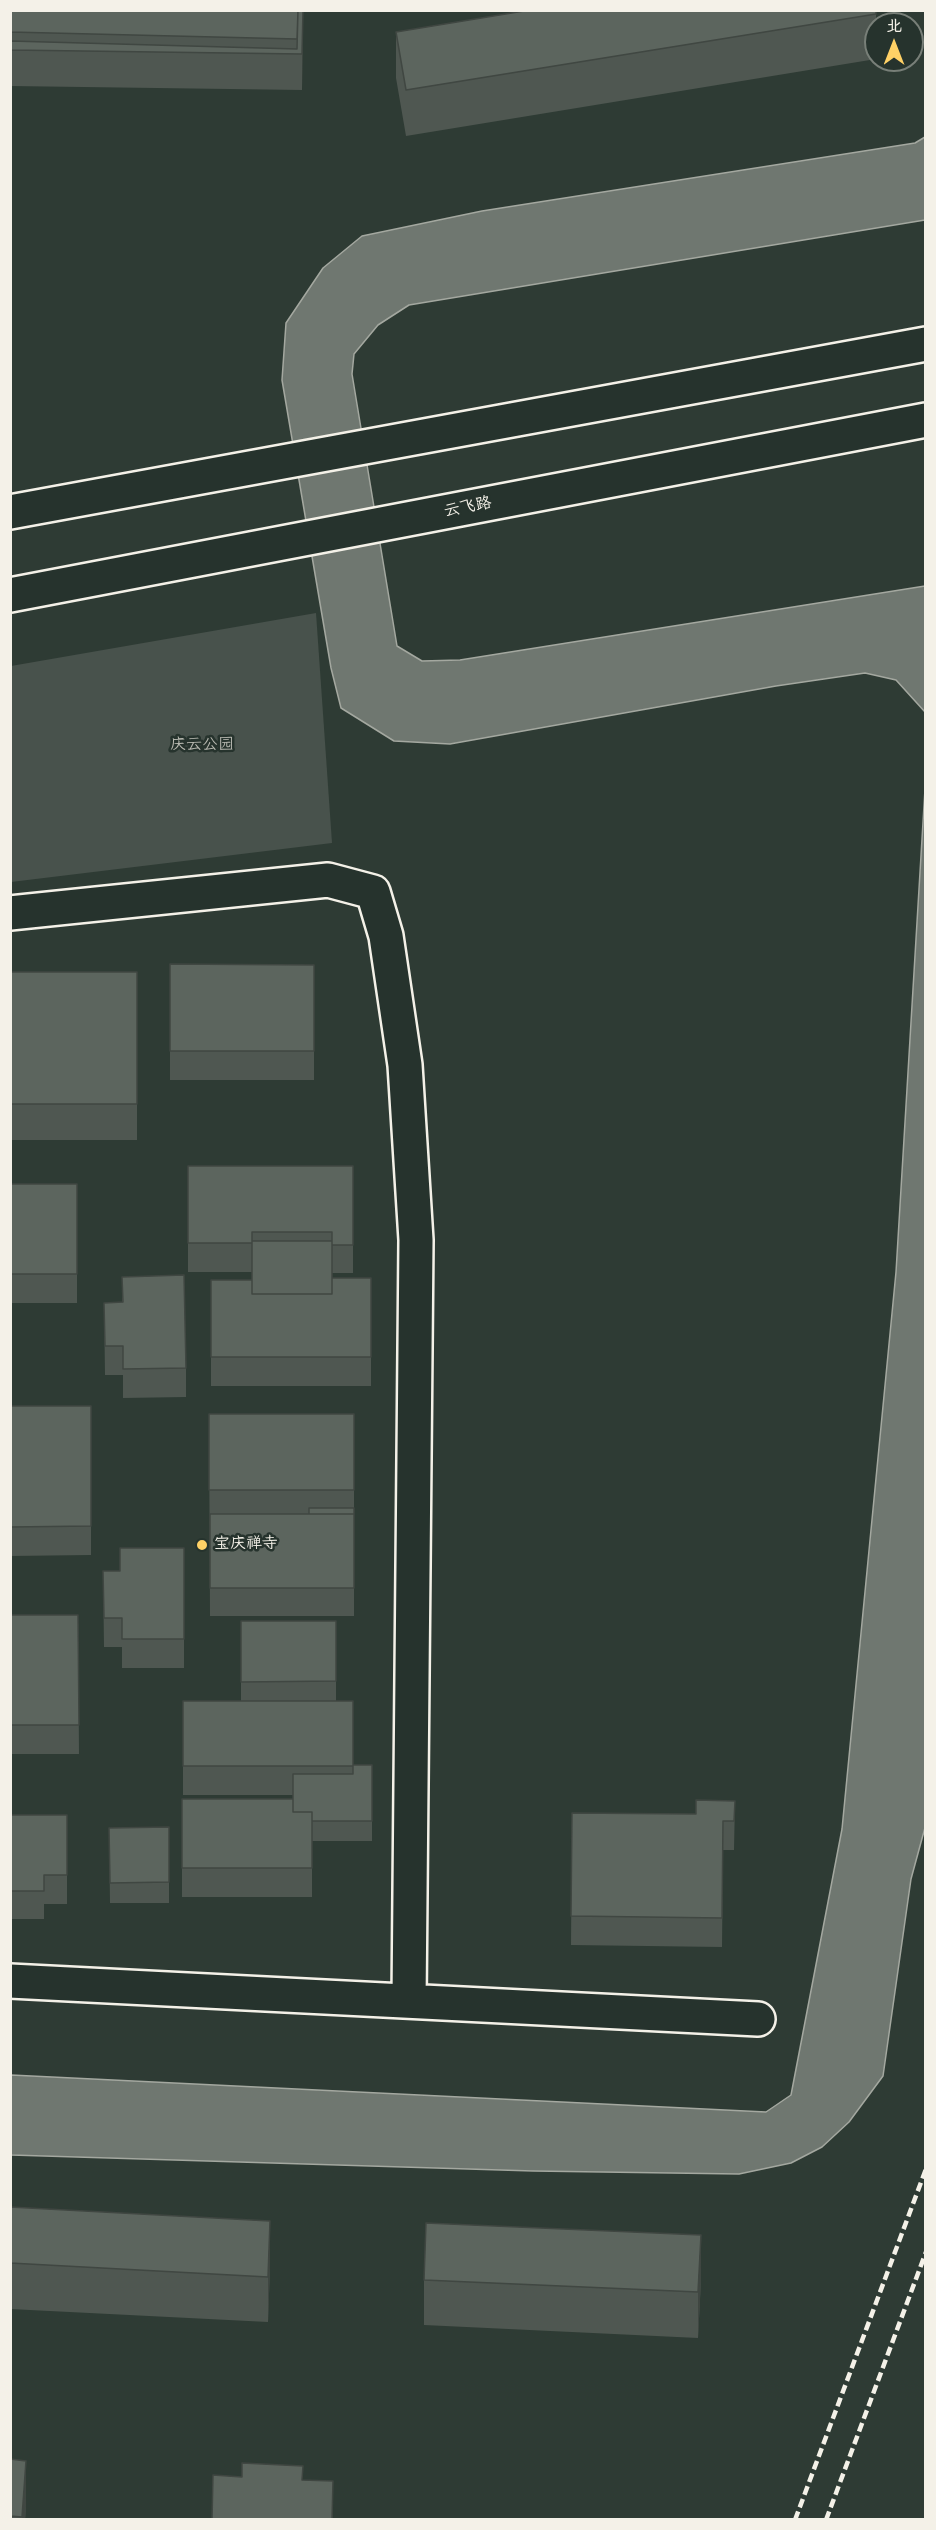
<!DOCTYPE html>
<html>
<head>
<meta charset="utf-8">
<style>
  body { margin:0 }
  #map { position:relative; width:936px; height:2530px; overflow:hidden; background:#2e3b34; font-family:"Architects Daughter","LXGW WenKai TC",sans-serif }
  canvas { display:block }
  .frame { position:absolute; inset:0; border:12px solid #f4f1e8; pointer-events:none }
  .north { position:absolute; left:864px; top:12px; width:60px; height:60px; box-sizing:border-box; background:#26332d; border:2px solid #787f78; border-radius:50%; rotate:0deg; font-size:16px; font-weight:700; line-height:24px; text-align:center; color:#f4f1e8 }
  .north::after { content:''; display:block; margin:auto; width:21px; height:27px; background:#ffd166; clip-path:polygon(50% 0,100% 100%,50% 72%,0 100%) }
</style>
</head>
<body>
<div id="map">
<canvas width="936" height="2530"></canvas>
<div class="frame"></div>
<div class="north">北</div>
</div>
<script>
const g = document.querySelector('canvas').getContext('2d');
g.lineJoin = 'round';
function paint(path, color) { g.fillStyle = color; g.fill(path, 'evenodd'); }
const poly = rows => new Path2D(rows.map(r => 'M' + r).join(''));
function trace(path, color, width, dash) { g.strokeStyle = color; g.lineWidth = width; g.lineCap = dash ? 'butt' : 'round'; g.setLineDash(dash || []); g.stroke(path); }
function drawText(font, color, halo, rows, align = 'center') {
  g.font = font + ' "Architects Daughter","LXGW WenKai TC",sans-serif'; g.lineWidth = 5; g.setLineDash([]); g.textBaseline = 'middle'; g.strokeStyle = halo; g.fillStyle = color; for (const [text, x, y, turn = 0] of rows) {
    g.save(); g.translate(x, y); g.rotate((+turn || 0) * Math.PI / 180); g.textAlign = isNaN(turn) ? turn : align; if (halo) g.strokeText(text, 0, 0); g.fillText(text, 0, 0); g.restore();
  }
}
paint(poly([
  [316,613,332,843,11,882,11,666]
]), '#48524c');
const water = poly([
  [925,137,925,220,409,305,378,325,354,354,352,374,397,646,422,661,460,660,925,586,925,712,896,680,865,673,776,686,450,744,394,741,341,708,331,668,282,380,286,323,323,268,362,236,482,211,915,143,925,137],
  [925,789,926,1824,911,1879,883,2076,849,2122,822,2147,791,2163,739,2174,533,2171,11,2155,11,2075,766,2112,791,2095,842,1829,896,1272,925,789]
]);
paint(water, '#6f7770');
trace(water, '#a4a8a0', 1.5);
const minor = poly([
  [10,913,328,880,373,892,386,936,405,1065,416,1240,409,2001],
  [10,1981,758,2019]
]);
const major = poly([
  [10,512,926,344],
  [10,595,926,420]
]);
trace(minor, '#f4f1e8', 38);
trace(major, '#f4f1e8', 38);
trace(minor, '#26332d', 33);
trace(major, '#26332d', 33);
trace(poly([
  [795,2520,926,2169],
  [826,2520,926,2252]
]), '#f4f1e8', 4.5, [9, 4.5]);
paint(poly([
  [10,10,303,10,302,90,10,86],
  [876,14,876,59,406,136,396,78,396,32],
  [170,964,314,965,314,1080,170,1080],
  [10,972,137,972,137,1140,10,1140],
  [188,1166,353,1166,353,1273,332,1273,332,1278,371,1278,371,1386,211,1386,211,1280,252,1280,252,1272,188,1272],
  [10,1184,77,1184,77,1303,10,1303],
  [122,1277,186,1368,186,1397,123,1398,123,1375,105,1375,104,1303,122,1302],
  [10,1406,91,1406,91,1555,10,1556],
  [209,1414,354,1414,354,1616,210,1616],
  [184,1548,184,1668,122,1668,122,1647,104,1647,103,1571,120,1571],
  [10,1615,78,1615,79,1754,10,1754],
  [241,1621,336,1621,336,1701,353,1765,372,1765,372,1841,312,1841,312,1897,182,1897,182,1799,293,1799,293,1795,183,1795,183,1701,241,1701],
  [735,1801,734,1850,723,1850,722,1947,571,1945,572,1813,696,1814],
  [10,1815,67,1815,67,1904,44,1904,44,1919,10,1919],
  [169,1827,169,1903,110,1903,109,1828],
  [10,2207,270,2267,268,2322,10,2309],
  [424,2280,701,2280,698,2338,424,2325],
  [10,2459,26,2506,25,2520,10,2520]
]), '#4f5751');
paint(poly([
  [303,10,303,20,302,90,302,54],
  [270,2221,270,2267,268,2322,268,2277],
  [701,2235,701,2280,698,2338,698,2292],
  [26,2461,26,2506,25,2520,22,2520],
  [333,2481,333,2520,332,2520]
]), '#404742');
const building = poly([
  [10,10,298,10,297,39,10,32,10,10],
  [298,10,303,10,302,54,10,50,10,41,297,49,298,10],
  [530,10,876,10,876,14,406,90,396,32,530,10],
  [170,964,314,965,314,1051,170,1051,170,964],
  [10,972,137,972,137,1104,10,1104,10,972],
  [188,1166,353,1166,353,1245,332,1245,332,1232,252,1232,252,1243,188,1243,188,1166],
  [10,1184,77,1184,77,1274,10,1274,10,1184],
  [252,1241,332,1241,332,1294,252,1294,252,1241],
  [184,1275,186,1368,123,1369,123,1346,105,1346,104,1303,123,1302,122,1277,184,1275],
  [332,1278,371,1278,371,1357,211,1357,211,1280,252,1280,252,1294,332,1294,332,1278],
  [10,1406,91,1406,91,1526,10,1527,10,1406],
  [209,1414,354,1414,354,1490,209,1490,209,1414],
  [309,1508,354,1508,354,1514,309,1514,309,1508],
  [210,1514,354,1514,354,1588,210,1588,210,1514],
  [120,1548,184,1548,184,1639,122,1639,122,1618,104,1618,103,1571,120,1571,120,1548],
  [10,1615,78,1615,79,1725,10,1725,10,1615],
  [241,1621,336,1621,336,1681,241,1682,241,1621],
  [183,1701,353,1701,353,1766,183,1766,183,1701],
  [353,1765,372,1765,372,1821,312,1821,312,1812,293,1812,293,1774,353,1774,353,1765],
  [182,1799,293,1799,293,1812,312,1812,312,1868,182,1868,182,1799],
  [696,1800,735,1801,734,1821,723,1821,722,1918,571,1916,572,1813,696,1814,696,1800],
  [10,1815,67,1815,67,1875,44,1875,44,1891,10,1891,10,1815],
  [169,1827,169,1882,110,1883,109,1828,169,1827],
  [10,2207,270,2221,268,2277,10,2263,10,2207],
  [426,2223,701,2235,698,2292,424,2280,426,2223],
  [10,2459,26,2461,22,2517,10,2516,10,2459],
  [242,2463,303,2466,302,2480,333,2481,332,2520,212,2520,213,2475,242,2477,242,2463]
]);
paint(building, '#5c655e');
trace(building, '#404742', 1.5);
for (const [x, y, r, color] of [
  [202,1545,6,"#ffd166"]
]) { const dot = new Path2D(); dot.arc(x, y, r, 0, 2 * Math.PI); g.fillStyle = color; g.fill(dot); trace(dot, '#26332d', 2); }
drawText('16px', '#f4f1e8', '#26332d', [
  ["云飞路",468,508,-11]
]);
drawText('16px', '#b8b9b1', '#26332d', [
  ["庆云公园",202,746]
]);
drawText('16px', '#f4f1e8', '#26332d', [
  ["宝庆禅寺",214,1545]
], 'left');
</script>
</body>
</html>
